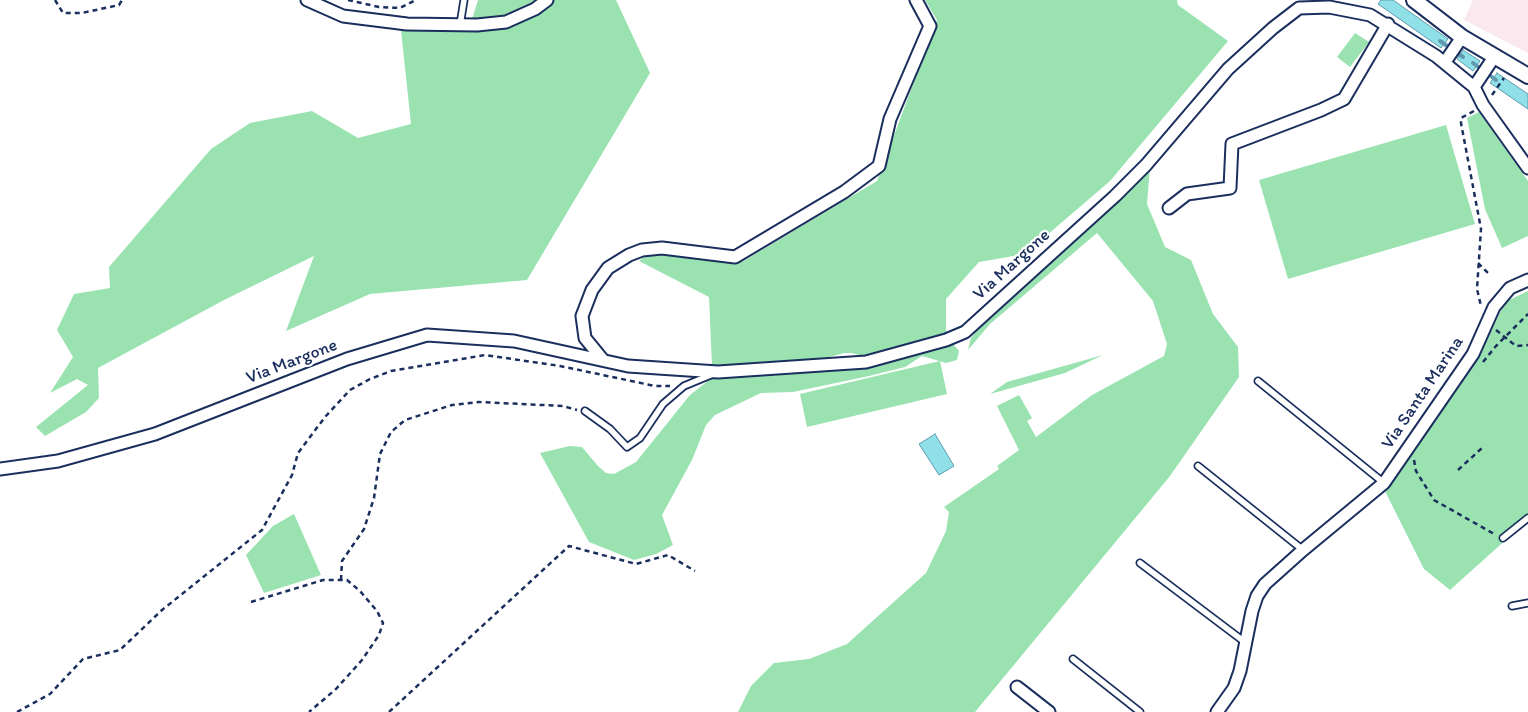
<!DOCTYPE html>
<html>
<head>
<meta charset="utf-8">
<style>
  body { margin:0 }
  canvas { display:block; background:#fff }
</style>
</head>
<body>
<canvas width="1528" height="712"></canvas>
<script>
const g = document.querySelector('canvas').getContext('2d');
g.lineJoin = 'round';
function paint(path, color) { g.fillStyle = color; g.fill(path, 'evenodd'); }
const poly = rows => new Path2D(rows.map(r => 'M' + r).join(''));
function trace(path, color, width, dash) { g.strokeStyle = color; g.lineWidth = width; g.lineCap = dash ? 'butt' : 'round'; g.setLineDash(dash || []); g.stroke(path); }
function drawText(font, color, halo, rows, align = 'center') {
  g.font = font + ' Itim,sans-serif'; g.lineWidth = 4.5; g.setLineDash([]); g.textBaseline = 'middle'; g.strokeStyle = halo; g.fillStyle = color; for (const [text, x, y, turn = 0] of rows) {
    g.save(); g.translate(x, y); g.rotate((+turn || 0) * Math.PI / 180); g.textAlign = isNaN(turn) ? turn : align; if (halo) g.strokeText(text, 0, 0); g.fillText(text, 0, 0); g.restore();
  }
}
paint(poly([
  [1473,0,1528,0,1528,53,1464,20]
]), '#f9e8ee');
paint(poly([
  [478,0,616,0,650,73,527,280,370,294,286,331,314,256,224,300,98,368,99,398,86,412,45,436,36,427,88,385,77,379,50,393,73,357,57,330,74,294,110,288,109,267,211,149,250,123,312,111,358,138,411,124,401,30,468,32],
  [925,0,1177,0,1178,5,1228,41,1110,181,1025,254,979,262,946,299,946,335,866,357,852,353,844,353,804,364,712,366,709,297,639,261,645,256,661,252,742,262,877,181,937,20],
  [1355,33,1369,42,1350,67,1337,57],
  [1479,112,1528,181,1528,236,1502,248,1485,209,1467,118],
  [1446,125,1475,224,1288,279,1259,180],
  [1150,167,1147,204,1165,247,1191,260,1213,314,1238,347,1239,377,1170,476,975,712,738,712,751,686,774,663,809,659,847,644,926,573,946,531,949,512,944,507,999,469,997,466,1019,450,997,406,1019,395,1032,418,1027,421,1036,437,1092,395,1164,356,1167,344,1153,301,1097,233,990,324,968,350,971,338,985,320],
  [1528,291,1528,520,1450,590,1424,569,1385,491,1478,359,1505,302],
  [952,343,959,351,957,360,946,363,922,356,905,367,869,376,793,392,761,393,715,415,706,425,692,460,662,515,673,545,656,554,634,560,589,542,540,453,570,446,582,447,598,466,606,473,614,474,636,462,690,395,713,377,859,368],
  [1103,355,1065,373,990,394,1007,382],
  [940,361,947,394,807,427,800,394],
  [294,514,321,575,264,593,246,555,273,526]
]), '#9ae3b1');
const water = poly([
  [1381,0,1393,0,1448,39,1441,48,1378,4,1381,0],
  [1463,50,1480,61,1473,71,1457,59,1463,50],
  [1497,73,1528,94,1528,109,1490,83,1497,73],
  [935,434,954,466,939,475,919,444,935,434]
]);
paint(water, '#8fe1e7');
trace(water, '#619ab0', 1);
trace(poly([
  [1440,41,1463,57],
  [1473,63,1496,80]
]), '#619ab0', 4);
const service = poly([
  [460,25,464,0],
  [1258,381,1384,483],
  [585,411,610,429,627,447,640,438,663,404,684,386,713,374],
  [1198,466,1303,550],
  [1503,538,1528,518],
  [1140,563,1246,643],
  [1512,606,1528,603],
  [1073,659,1140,712]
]);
const minor = poly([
  [307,0,343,16,407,24,477,25,506,22,535,9,547,0],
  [1445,62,1462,37],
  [1474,87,1494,57],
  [1169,208,1187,194,1230,188,1232,144,1321,110,1344,99,1388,24],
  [603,360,585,338,582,316,592,290,608,268,629,255,642,250,662,248,735,257,844,192,879,166,890,119,930,26,916,0],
  [0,469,58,461,155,434,347,359,427,335,514,341,628,366,718,372,866,362,946,340,965,332,1115,196,1146,165,1228,69,1273,28,1299,8,1329,7,1370,15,1436,56,1474,87,1483,105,1528,168],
  [1017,687,1049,712],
  [1217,712,1234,688,1240,671,1252,611,1257,596,1265,584,1303,550,1384,483,1473,354,1494,307,1510,288,1528,280]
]);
const tertiary = poly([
  [1414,0,1462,37,1528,76]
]);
trace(service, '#1b2f5e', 9);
trace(minor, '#1b2f5e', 15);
trace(tertiary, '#1b2f5e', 18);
trace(poly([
  [55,0,63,13,82,13,119,5,122,0],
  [348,0,379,7,400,8,416,0],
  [1492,95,1504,78],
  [1474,111,1461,118,1461,123,1481,229,1477,289,1481,306],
  [1478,263,1488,273],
  [1496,330,1516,346,1528,345],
  [1483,362,1496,346,1528,314],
  [1414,460,1416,471,1434,500,1496,535],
  [1458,470,1482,448],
  [341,580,342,561,364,529,374,498,380,454,391,432,405,420,452,405,479,402,563,406,577,410],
  [251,602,323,580,347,580,360,591,377,611,383,623,379,635,362,660,336,689,309,712],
  [17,712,50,694,83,659,120,650,162,610,262,530,292,475,298,453,325,417,350,390,370,379,391,371,485,355,560,366,655,386,670,386],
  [389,712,569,546,636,564,668,555,695,571]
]), '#1b2f5e', 2.5, [5, 4]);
trace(service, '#fff', 5.5);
trace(minor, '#fff', 11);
trace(tertiary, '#fff', 14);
drawText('18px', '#1b2f5e', '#fff', [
  ["Via Margone",1012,265,-42],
  ["Via Margone",292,362,-21],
  ["Via Santa Marina",1423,393,-56]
]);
</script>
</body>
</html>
